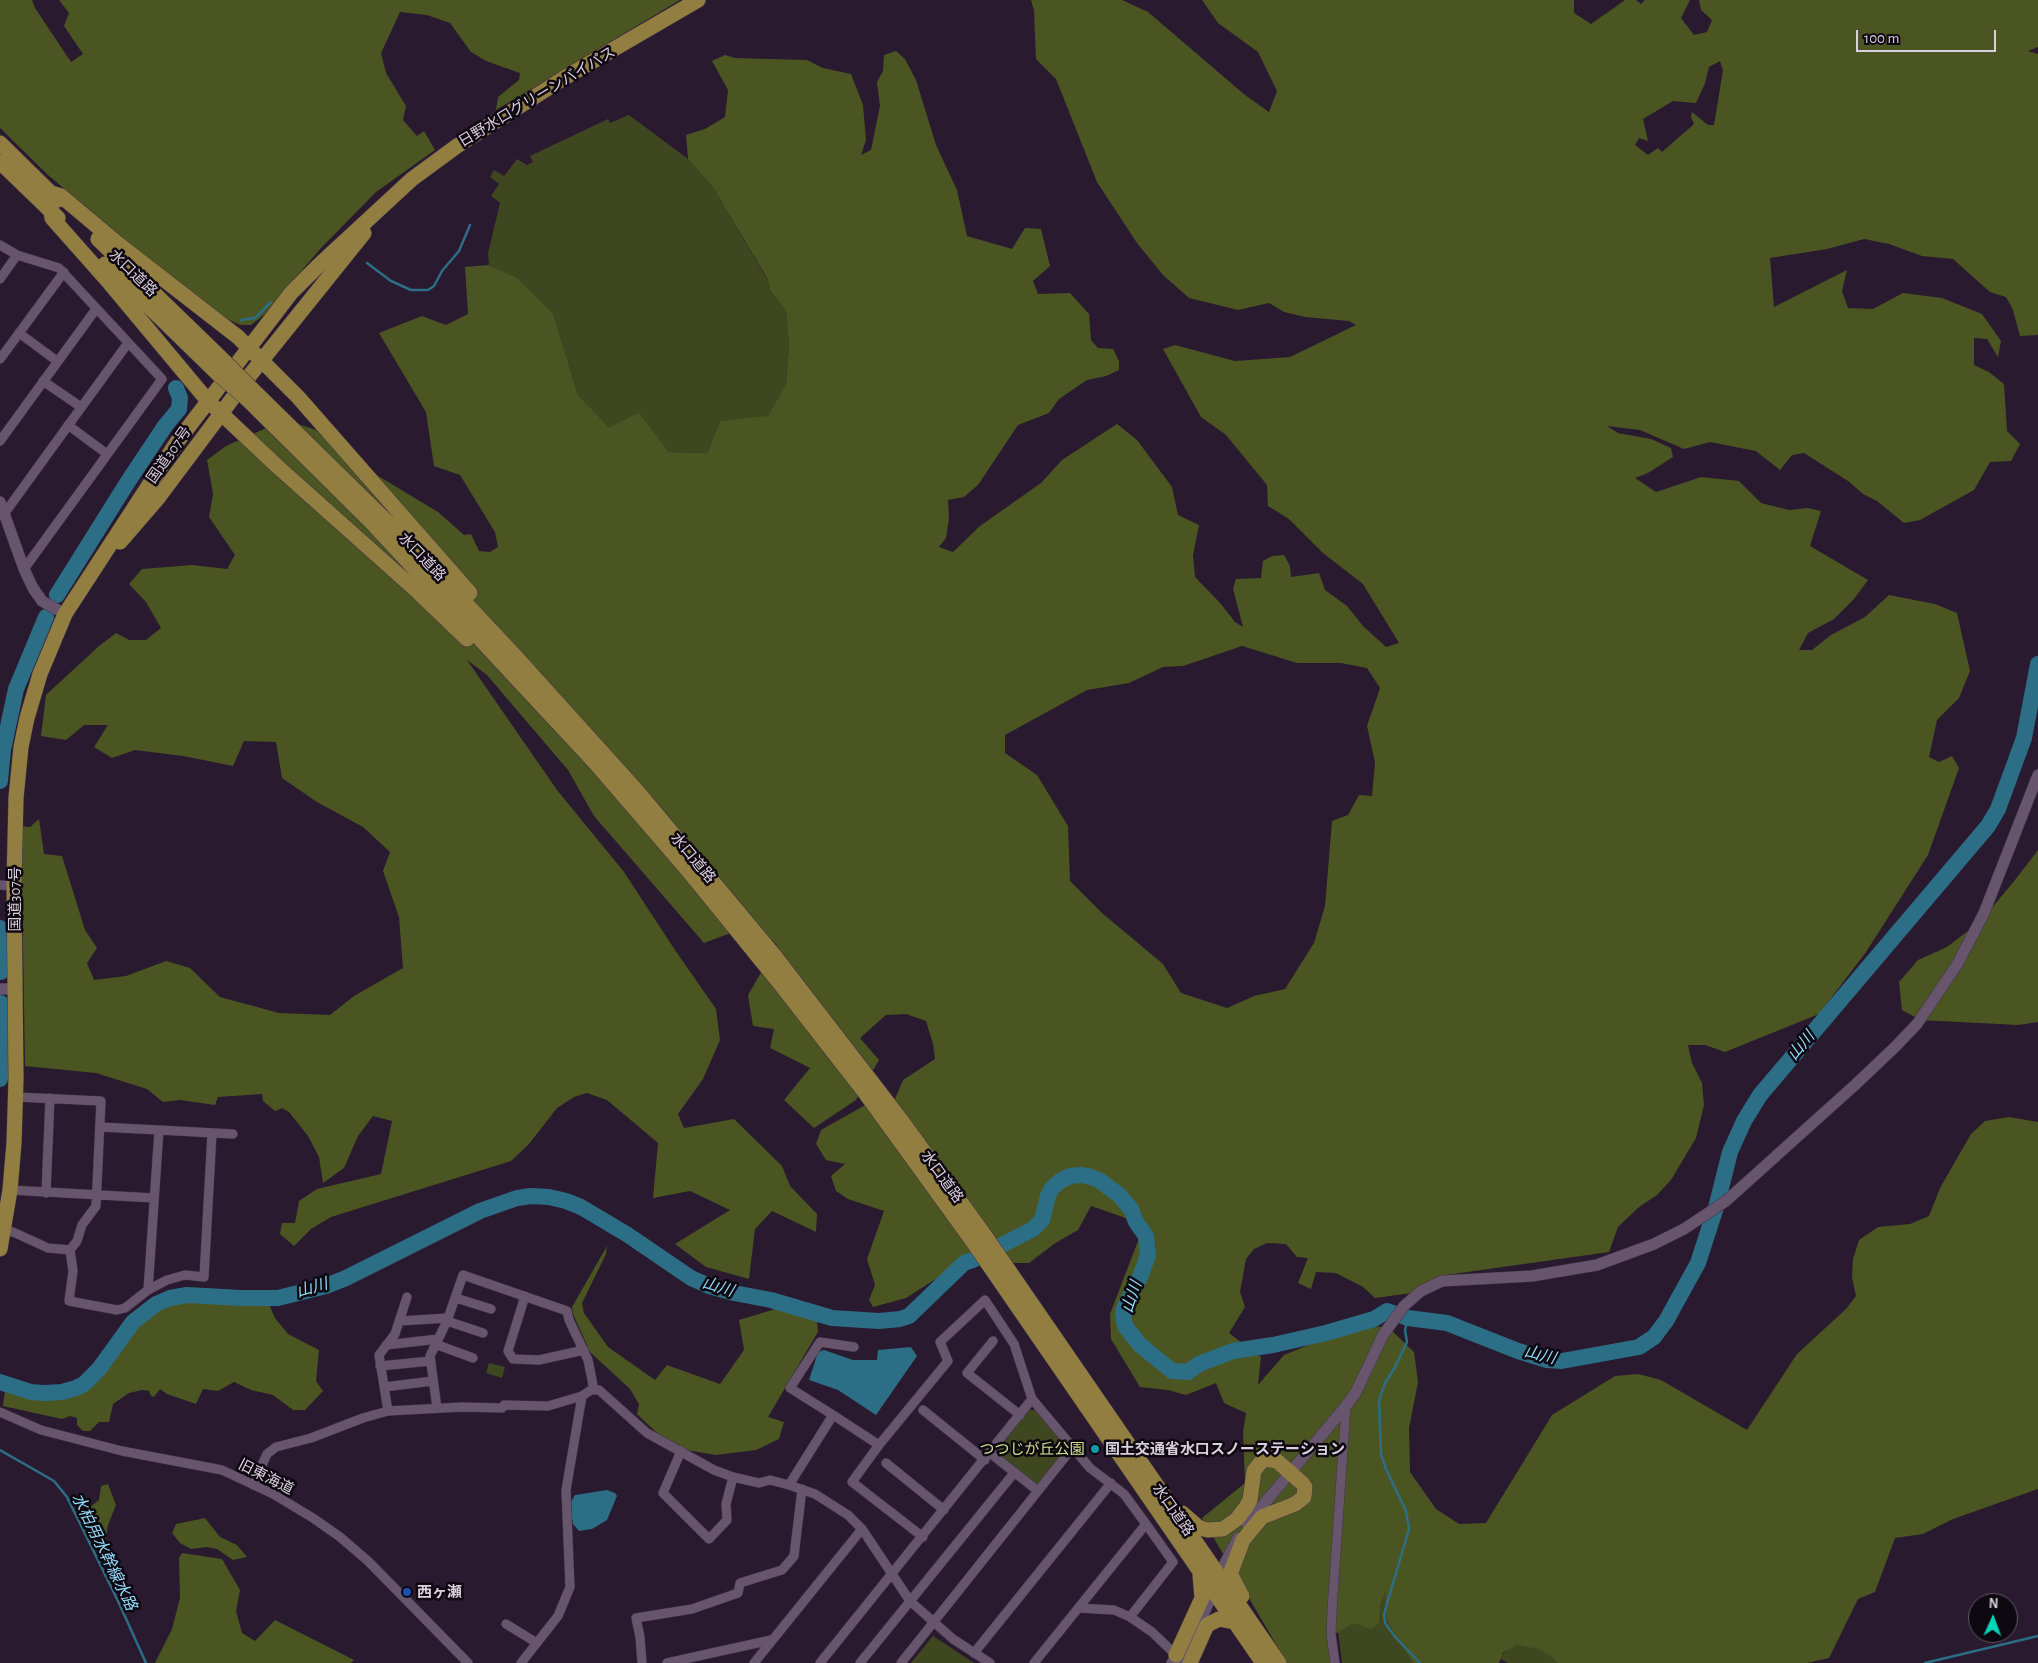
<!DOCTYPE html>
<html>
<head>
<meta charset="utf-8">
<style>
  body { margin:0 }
  #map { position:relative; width:2038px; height:1663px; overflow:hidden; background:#291a2f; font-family:"Alegreya Sans",sans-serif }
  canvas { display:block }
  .north { position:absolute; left:1968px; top:1593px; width:50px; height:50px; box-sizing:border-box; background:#0e0811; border:1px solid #5f5863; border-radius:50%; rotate:2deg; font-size:14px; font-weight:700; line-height:20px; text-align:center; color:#d9cfdd }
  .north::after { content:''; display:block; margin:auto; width:18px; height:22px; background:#01d5b7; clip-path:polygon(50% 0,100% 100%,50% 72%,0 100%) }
  .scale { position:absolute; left:1856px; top:30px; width:140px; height:22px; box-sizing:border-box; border:2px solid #d9cfdd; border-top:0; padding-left:6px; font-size:15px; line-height:18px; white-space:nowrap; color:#d9cfdd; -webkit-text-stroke:4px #0e0811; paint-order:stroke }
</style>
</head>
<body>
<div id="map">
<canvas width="2038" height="1663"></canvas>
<div class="north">N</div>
<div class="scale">100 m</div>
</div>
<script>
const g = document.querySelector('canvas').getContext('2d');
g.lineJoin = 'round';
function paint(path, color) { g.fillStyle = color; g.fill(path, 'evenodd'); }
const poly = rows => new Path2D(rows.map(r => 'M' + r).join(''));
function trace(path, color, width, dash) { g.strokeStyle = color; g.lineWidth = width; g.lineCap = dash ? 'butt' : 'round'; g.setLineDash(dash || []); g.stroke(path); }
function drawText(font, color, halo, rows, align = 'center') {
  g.font = font + ' "Alegreya Sans","Noto Sans JP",sans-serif'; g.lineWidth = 5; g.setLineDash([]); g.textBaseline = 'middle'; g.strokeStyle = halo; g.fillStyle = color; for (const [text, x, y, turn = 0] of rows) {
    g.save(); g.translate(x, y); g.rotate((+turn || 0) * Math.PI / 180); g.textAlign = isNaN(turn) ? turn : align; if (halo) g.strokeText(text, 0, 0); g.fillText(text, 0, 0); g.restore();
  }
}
paint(poly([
  [629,115,688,159,712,186,767,279,770,290,786,311,789,347,786,384,768,417,720,421,707,453,669,452,639,412,609,427,578,395,553,313,516,277,489,265,488,253,500,203,491,196,499,184,490,177,494,170,504,176,517,159,527,165,533,162,530,156,608,119,610,123],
  [489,1363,505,1367,502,1378,486,1373],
  [1029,1410,1036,1410,1064,1443,1064,1453,1038,1485,1033,1485,998,1456,997,1451],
  [1387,1586,1416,1663,1342,1663,1338,1630,1378,1605],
  [933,1636,974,1663,911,1663],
  [1516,1642,1540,1646,1564,1663,1508,1663,1499,1658]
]), '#3f4721');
paint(poly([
  [0,0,32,0,35,8,71,62,83,54,64,26,69,13,59,0,680,0,496,110,498,97,519,80,520,73,486,61,471,52,450,23,427,15,400,12,381,53,386,73,406,106,403,120,417,136,424,131,435,150,376,192,321,248,264,315,251,325,240,325,223,317,145,257,48,175,0,128],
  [1031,0,1122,0,1148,12,1245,95,1269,112,1277,91,1258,52,1218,23,1202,0,1574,0,1574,13,1591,24,1625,0,1636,0,1641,4,1645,0,1690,0,1681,18,1694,35,1707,32,1712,20,1701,10,1699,0,2038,0,2038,47,2028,51,2038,54,2038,335,2020,336,2013,310,2006,297,1990,292,1953,259,1922,256,1889,244,1864,239,1827,249,1770,258,1774,307,1847,270,1842,291,1848,308,1873,309,1903,293,1942,298,1982,314,2001,341,1998,357,1987,339,1974,338,1974,365,1989,372,2004,384,2007,431,2020,444,2011,461,1990,462,1974,490,1920,520,1904,523,1877,501,1863,494,1848,481,1804,453,1792,455,1780,470,1756,451,1710,442,1684,449,1640,430,1607,426,1618,433,1651,439,1671,448,1673,457,1648,473,1635,478,1656,492,1701,477,1739,481,1761,503,1789,510,1808,508,1821,511,1810,546,1868,580,1854,599,1834,619,1808,633,1799,650,1812,650,1831,635,1865,617,1889,595,1935,604,1957,613,1970,671,1959,698,1937,720,1929,757,1939,762,1952,756,1959,768,1928,855,1866,952,1819,1014,1725,1052,1705,1045,1688,1045,1692,1063,1702,1083,1704,1105,1696,1138,1671,1180,1657,1195,1639,1207,1618,1227,1609,1252,1439,1276,1412,1293,1375,1298,1363,1287,1336,1273,1316,1272,1311,1289,1298,1283,1308,1258,1297,1257,1286,1244,1267,1243,1254,1249,1246,1259,1240,1292,1245,1307,1229,1333,1261,1357,1258,1385,1284,1355,1355,1326,1388,1327,1414,1352,1418,1382,1409,1428,1410,1472,1436,1509,1459,1524,1486,1523,1552,1415,1615,1376,1638,1374,1661,1380,1747,1430,1797,1354,1846,1309,1856,1296,1852,1277,1853,1259,1859,1240,1878,1227,1910,1224,1929,1216,1940,1188,1971,1134,1985,1121,2009,1117,2038,1122,2038,1489,1953,1519,1923,1534,1895,1538,1875,1592,1858,1599,1829,1658,1807,1663,1559,1663,1540,1649,1516,1645,1503,1653,1499,1663,1413,1663,1387,1620,1385,1614,1386,1590,1380,1605,1379,1623,1371,1629,1353,1623,1330,1637,1333,1663,1287,1663,1202,1518,1245,1483,1243,1432,1246,1413,1224,1403,1216,1383,1186,1395,1168,1390,1140,1387,1111,1339,1110,1314,1143,1228,1123,1217,1091,1206,1078,1230,1054,1244,1029,1263,1000,1263,953,1268,906,1298,873,1307,869,1300,875,1285,867,1259,884,1211,848,1199,836,1191,831,1176,845,1164,826,1160,816,1144,821,1130,869,1103,895,1099,903,1080,935,1059,933,1044,926,1021,906,1014,886,1015,860,1038,879,1060,856,1100,814,1128,784,1100,810,1068,770,1048,774,1029,753,1026,748,995,777,945,755,924,704,943,594,816,568,770,487,675,467,660,557,790,624,872,675,950,716,1009,720,1040,703,1079,678,1114,684,1128,734,1119,782,1166,790,1186,817,1214,816,1232,772,1211,755,1229,749,1279,706,1267,675,1244,730,1210,690,1191,653,1198,658,1143,607,1100,587,1093,574,1097,557,1108,529,1144,511,1161,331,1217,311,1229,294,1246,280,1234,282,1223,295,1223,299,1201,317,1189,381,1174,392,1121,373,1116,358,1136,344,1168,323,1183,319,1157,308,1136,289,1112,282,1108,275,1111,263,1101,262,1094,218,1097,215,1105,180,1100,163,1102,147,1089,96,1073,25,1066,21,826,30,827,39,819,44,854,62,856,85,930,97,948,87,963,94,980,126,976,166,961,190,968,220,997,279,1013,330,1015,354,996,403,968,399,917,383,871,390,852,363,827,317,802,282,778,276,742,244,741,233,766,183,756,135,750,112,758,94,747,108,725,84,725,66,740,41,736,46,695,99,646,116,633,129,640,146,640,161,628,146,602,129,584,142,569,192,565,227,569,235,555,209,517,213,494,207,460,226,446,273,425,289,421,316,430,340,453,438,512,464,535,471,534,479,551,490,552,498,547,495,532,460,475,434,466,426,412,379,333,422,316,446,325,468,314,465,267,489,265,516,277,553,313,578,395,609,427,639,412,669,452,707,453,720,421,768,416,786,384,789,347,786,311,770,290,767,278,712,186,688,159,686,135,705,129,725,117,728,90,712,61,725,55,735,58,807,60,823,68,851,74,863,105,866,140,861,155,871,150,880,106,877,82,883,71,884,55,896,51,905,59,916,80,936,145,957,190,967,236,1012,249,1025,228,1041,229,1050,266,1033,281,1038,294,1070,293,1089,314,1091,340,1098,348,1113,349,1119,361,1119,370,1106,376,1087,380,1059,399,1049,413,1018,425,978,485,964,497,948,500,949,519,946,538,939,547,953,552,980,526,1041,483,1062,460,1117,424,1137,440,1172,487,1178,515,1199,525,1193,555,1195,577,1221,604,1235,622,1243,627,1233,589,1236,579,1261,578,1263,561,1272,556,1284,555,1290,566,1291,577,1319,573,1325,590,1347,606,1363,626,1386,647,1399,643,1363,584,1323,553,1289,519,1268,506,1267,485,1226,435,1201,417,1163,349,1175,345,1235,361,1290,357,1356,325,1349,321,1305,317,1284,312,1269,303,1238,310,1189,298,1163,275,1137,243,1097,182,1056,79,1036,59,1034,11],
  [1720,61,1723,70,1714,125,1708,125,1692,112,1691,117,1694,124,1662,152,1658,148,1648,155,1635,145,1639,138,1648,141,1643,119,1673,101,1696,103,1705,83,1709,67],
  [1242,646,1297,663,1341,663,1367,668,1380,688,1367,726,1375,762,1372,796,1359,795,1348,815,1332,821,1325,906,1314,943,1285,989,1254,996,1227,1008,1181,993,1163,964,1102,913,1070,881,1068,826,1037,775,1005,753,1005,735,1087,690,1129,683,1163,667,1183,666],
  [2038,850,2038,1022,2018,1025,1920,1020,1902,1010,1899,982,1918,960,1947,947,1981,921,2015,880],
  [607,1246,606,1254,582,1303,584,1313,608,1347,655,1380,667,1365,720,1384,744,1350,739,1320,782,1307,817,1319,818,1332,768,1417,784,1422,779,1439,756,1450,716,1455,687,1450,659,1435,637,1414,639,1404,630,1389,590,1352,573,1314,572,1307],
  [200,1297,244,1303,269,1304,275,1318,288,1334,319,1350,316,1381,323,1391,305,1410,293,1410,273,1395,251,1390,234,1382,218,1391,203,1389,196,1404,167,1394,160,1389,154,1397,151,1396,149,1391,142,1390,129,1393,113,1404,109,1422,99,1422,90,1431,83,1431,77,1425,77,1418,70,1416,62,1419,3,1406,5,1390,41,1399,72,1395,99,1376,108,1367,127,1336,136,1325,158,1306,183,1298],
  [108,1484,116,1505,108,1525,105,1546,105,1566,79,1516,99,1500,101,1486],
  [205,1518,220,1537,237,1545,247,1557,233,1560,217,1549,207,1547,191,1549,180,1543,172,1533,176,1524],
  [182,1553,222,1559,240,1590,236,1611,242,1633,255,1641,275,1620,354,1660,351,1663,155,1663,172,1629,180,1598,179,1558]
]), '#4b5521');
paint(poly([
  [911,1347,917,1356,876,1415,838,1390,809,1380,818,1352,824,1350,853,1360,877,1360,878,1350],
  [607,1490,615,1493,617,1496,607,1520,592,1529,579,1531,573,1524,572,1518,571,1502,575,1495]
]), '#2c6e85');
trace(poly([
  [367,263,391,281,411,290,428,290,434,286,442,271,459,251,470,225],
  [241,320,255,318,271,302],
  [1408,1318,1405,1330,1407,1342,1394,1369,1385,1383,1379,1400,1381,1454,1386,1469,1406,1511,1409,1529,1384,1614,1385,1623,1396,1638,1420,1663],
  [0,1450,54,1481,67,1497,118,1601,146,1663],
  [1925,1663,2038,1636]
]), '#2c6e85', 2.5);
trace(poly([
  [57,595,129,480,165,426,179,409,180,398,176,388],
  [0,781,3,750,16,689,46,617],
  [0,928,1,972],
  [0,1079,1,1003],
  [0,1382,31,1392,44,1393,62,1392,76,1388,84,1384,99,1369,133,1322,156,1304,170,1298,187,1295,241,1298,278,1298,326,1286,346,1278,480,1211,517,1198,531,1196,549,1197,566,1201,581,1207,628,1235,691,1278,709,1286,734,1293,771,1300,832,1318,879,1321,900,1319,909,1316,964,1263,973,1260,1033,1229,1042,1220,1048,1196,1052,1188,1060,1181,1070,1176,1081,1175,1088,1176,1099,1180,1119,1195,1131,1209,1136,1222,1146,1236,1148,1255,1140,1277,1125,1306,1123,1313,1124,1320,1125,1326,1140,1345,1172,1371,1188,1372,1199,1364,1233,1351,1273,1345,1326,1333,1374,1319,1387,1311,1408,1318,1447,1323,1518,1351,1547,1360,1562,1361,1639,1347,1654,1337,1666,1321,1698,1263,1717,1204,1730,1152,1744,1121,1760,1095,1988,826,1998,809,2024,738,2038,664]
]), '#2c6e85', 16);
const minor = poly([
  [0,245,17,255,59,268,162,379,24,569],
  [0,279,17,255],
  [19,333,57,361],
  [0,359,64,272],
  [43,381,81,407],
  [68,425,107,454],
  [0,441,96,309],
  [4,514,128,343],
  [0,885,14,886],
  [100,1127,159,1130,148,1290],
  [159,1130,233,1134],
  [10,1190,154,1198],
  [46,1193,50,1098],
  [0,1230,13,1232,48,1248,70,1250,77,1241,82,1225,96,1206,101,1101,16,1097],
  [70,1250,73,1271,69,1301,117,1310,125,1308,148,1290,167,1280,185,1275,204,1277,212,1133],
  [525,1296,508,1351,513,1359,539,1360,584,1350],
  [456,1298,491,1309],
  [399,1321,448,1318],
  [447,1321,483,1333],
  [993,1341,967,1373,1020,1415],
  [435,1344,473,1358],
  [386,1345,438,1339],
  [380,1366,431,1361],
  [384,1387,433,1381],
  [437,1408,430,1356,447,1321,463,1275,567,1311,569,1320,588,1360,594,1390],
  [923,1410,985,1460],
  [388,1411,379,1355,395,1334,407,1297],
  [0,1412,41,1430,122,1451,222,1470,273,1494,313,1518,340,1537,368,1561,468,1663],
  [833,1415,790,1388,820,1342,854,1347],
  [681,1451,663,1493,709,1539,727,1520,726,1504,733,1477],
  [990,1453,1038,1491],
  [886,1463,944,1510],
  [253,1485,267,1454,276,1447,311,1438,363,1418,388,1411,462,1407,502,1408,504,1405,548,1406,582,1396,591,1390,599,1390,647,1433,714,1470,733,1477,759,1483,770,1480,789,1485,815,1494,848,1515,862,1529,910,1601,953,1639,990,1663],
  [789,1485,833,1415,879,1445],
  [923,1537,852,1482,879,1445,948,1361,940,1342,985,1300,1014,1344,1032,1399,1090,1468,1124,1494,1146,1524,1034,1663],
  [1078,1608,1114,1610,1130,1617,1152,1632,1176,1655,1171,1663],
  [1130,1617,1173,1562,1146,1524],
  [506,1624,537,1643],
  [974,1653,1111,1483],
  [521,1663,558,1616,570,1587,566,1490,582,1396],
  [642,1663,640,1637,636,1618,692,1609,738,1593,740,1583,782,1570,789,1562,794,1556,802,1489],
  [667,1663,771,1640],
  [754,1663,862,1529],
  [820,1663,1032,1399],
  [860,1663,1014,1473],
  [901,1663,1073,1447],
  [1335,1663,1331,1634,1332,1610,1346,1406]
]);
const tertiary = poly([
  [0,502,24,569,33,588,42,601,65,614],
  [0,989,16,989],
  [1247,1524,1346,1406,1356,1392,1383,1335,1404,1306,1421,1291,1442,1281,1532,1276,1597,1265,1654,1244,1684,1229,1726,1201,1856,1084,1895,1047,1917,1024,1958,963,1984,913,2038,775],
  [1224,1565,1238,1538],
  [1182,1663,1210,1599]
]);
const trunk = poly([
  [0,143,58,200],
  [0,162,58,218],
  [51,193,61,196,117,243,238,337,298,397,470,593],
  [51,211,52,218,107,280,208,401,278,467,418,592,467,639],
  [98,239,225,362],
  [105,264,218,374],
  [252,389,412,546,516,657,638,792,774,955,901,1120,983,1233,1279,1663],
  [246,398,370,521,598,766,686,868,778,981,866,1094,971,1239,1263,1663],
  [120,542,158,498,250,375,364,233],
  [0,1249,10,1190,14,1143,16,1079,14,883,16,798,21,747,27,718,40,674,65,614,177,442,291,293,319,265,412,179,457,146,564,78,698,0],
  [1182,1513,1198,1527,1207,1530,1223,1529,1237,1519,1246,1507,1250,1500,1254,1471,1260,1463,1266,1459,1277,1461,1302,1483,1305,1487,1304,1497,1295,1504,1262,1517,1243,1540,1231,1572,1231,1575,1242,1596],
  [1176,1655,1202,1598,1200,1575],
  [1190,1663,1207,1625,1219,1619,1234,1622]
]);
trace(minor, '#413547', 10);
trace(tertiary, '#413547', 12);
trace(trunk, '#413547', 16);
trace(minor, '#66556d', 9);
trace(tertiary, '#66556d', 11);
trace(trunk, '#917e40', 15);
const trunkBridge = poly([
  [225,362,252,389],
  [218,374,246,398]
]);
trace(trunkBridge, '#413547', 16, []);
trace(trunkBridge, '#917e40', 15);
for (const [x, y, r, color] of [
  [1095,1449,5,"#0f9aa8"],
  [407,1592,5,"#1a4fb4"]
]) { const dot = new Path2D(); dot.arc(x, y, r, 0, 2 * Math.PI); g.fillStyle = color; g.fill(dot); trace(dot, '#0e0811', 2); }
drawText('15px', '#d9cfdd', '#0e0811', [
  ["日野水口グリーンバイパス",537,97,-31],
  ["水口道路",133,273,44],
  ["国道307号",169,455,-55],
  ["水口道路",422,557,46],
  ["水口道路",693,858,50],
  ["国道307号",15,899,-90],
  ["水口道路",942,1177,54],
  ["旧東海道",266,1477,27],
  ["水口道路",1173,1510,55]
]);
drawText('15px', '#cee090', '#0e0811', [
  ["つつじが丘公園",1032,1449]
]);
drawText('bold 15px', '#d9cfdd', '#0e0811', [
  ["国土交通省水口スノーステーション",1105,1449],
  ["西ヶ瀬",417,1592]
], 'left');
drawText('italic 16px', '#91dcf8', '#0e0811', [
  ["山川",1801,1046,-50],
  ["山川",718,1287,17],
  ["山川",312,1288,-16],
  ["山川",1132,1297,-72],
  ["山川",1540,1355,14],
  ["水柏用水幹線水路",104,1552,64]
]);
</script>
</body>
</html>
